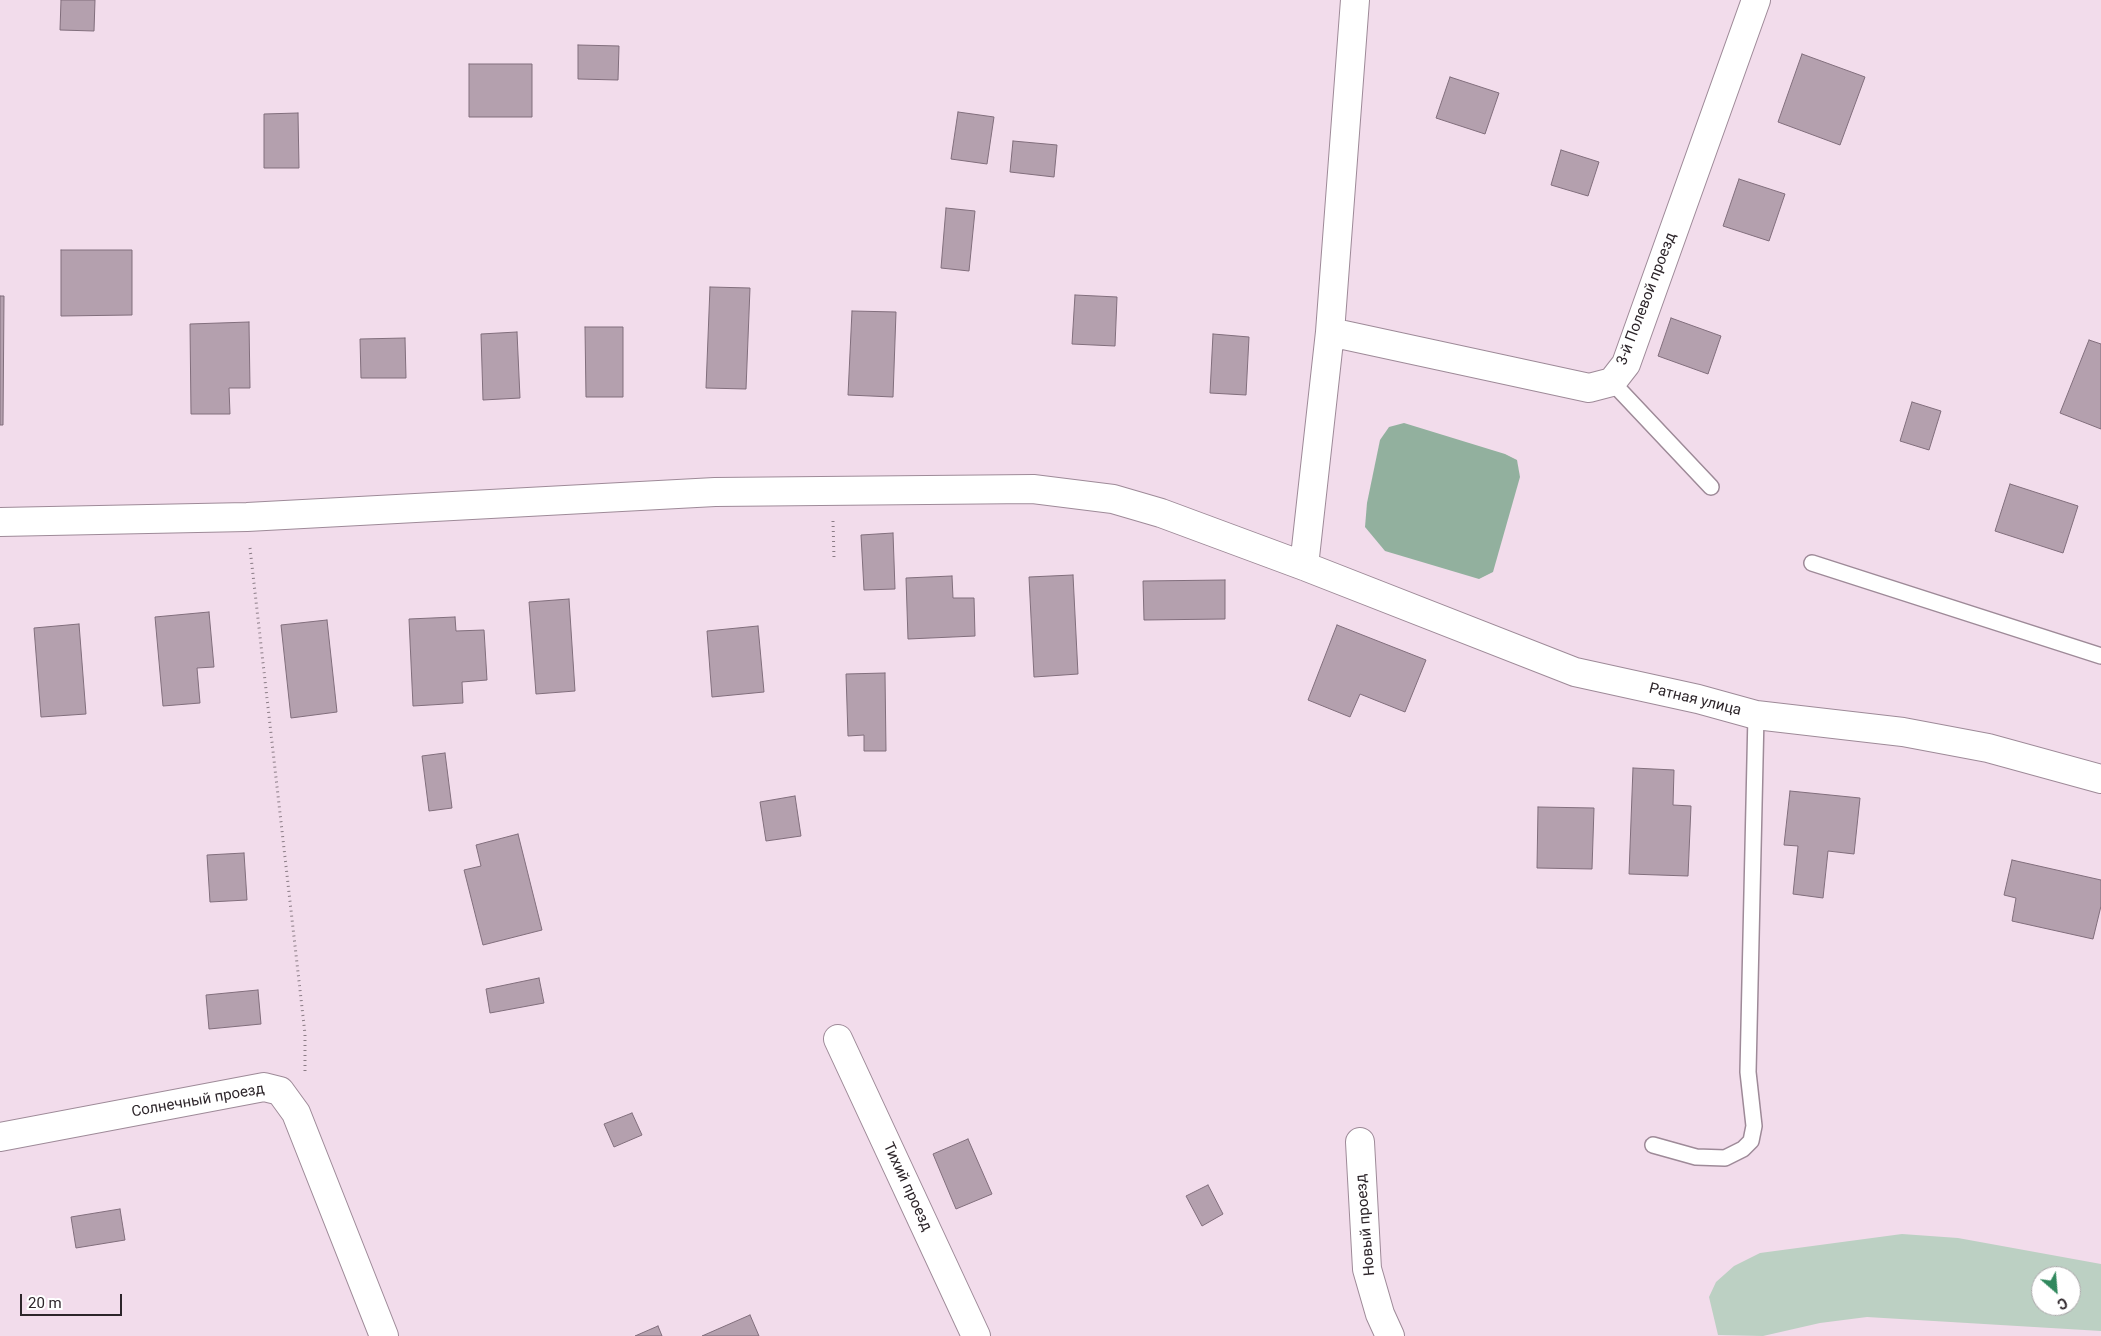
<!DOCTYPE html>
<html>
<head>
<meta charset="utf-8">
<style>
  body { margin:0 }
  #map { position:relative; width:2101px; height:1336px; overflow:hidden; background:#f2dceb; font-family:Roboto,sans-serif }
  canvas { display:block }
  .north { position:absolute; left:2031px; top:1266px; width:50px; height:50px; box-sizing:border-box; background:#fff; border:1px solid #aba8aa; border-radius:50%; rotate:153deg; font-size:14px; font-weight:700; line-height:20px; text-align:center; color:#2d252a }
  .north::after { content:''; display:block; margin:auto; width:18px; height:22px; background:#30885d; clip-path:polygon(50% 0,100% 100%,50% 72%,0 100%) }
  .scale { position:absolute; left:20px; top:1294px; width:102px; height:22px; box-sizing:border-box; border:2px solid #2d252a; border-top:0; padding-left:6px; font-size:15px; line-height:18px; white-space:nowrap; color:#2d252a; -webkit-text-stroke:4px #fff; paint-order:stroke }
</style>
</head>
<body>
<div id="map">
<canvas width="2101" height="1336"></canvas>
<div class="north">С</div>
<div class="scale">20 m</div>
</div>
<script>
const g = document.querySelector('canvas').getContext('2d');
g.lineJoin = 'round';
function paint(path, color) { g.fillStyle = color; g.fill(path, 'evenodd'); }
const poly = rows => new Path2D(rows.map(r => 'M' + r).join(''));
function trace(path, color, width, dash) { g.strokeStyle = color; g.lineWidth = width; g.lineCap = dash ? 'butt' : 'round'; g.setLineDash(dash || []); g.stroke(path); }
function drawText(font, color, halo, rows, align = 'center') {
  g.font = font + ' Roboto,sans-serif'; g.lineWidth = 4; g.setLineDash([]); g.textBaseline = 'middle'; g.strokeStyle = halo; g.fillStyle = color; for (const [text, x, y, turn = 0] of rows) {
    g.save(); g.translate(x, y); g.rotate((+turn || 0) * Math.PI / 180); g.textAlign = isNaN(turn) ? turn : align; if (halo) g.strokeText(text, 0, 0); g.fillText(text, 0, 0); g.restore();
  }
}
paint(poly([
  [1902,1234,1958,1238,2101,1264,2101,1331,1867,1317,1820,1323,1763,1336,1718,1335,1709,1297,1716,1282,1734,1266,1760,1253],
  [2041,1276,2071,1276,2071,1306,2041,1306]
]), '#bcd0c3');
paint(poly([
  [1404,423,1505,454,1517,460,1520,477,1493,572,1479,579,1385,551,1365,527,1367,503,1380,440,1389,427]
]), '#92b09e');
const building = poly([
  [61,0,95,0,94,31,60,30,61,0],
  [578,45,619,46,618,80,578,79,578,45],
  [1802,54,1865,77,1840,145,1778,122,1802,54],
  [469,64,532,64,532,117,469,117,469,64],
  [1450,77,1499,93,1485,134,1436,118,1450,77],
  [958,112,994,117,987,164,951,159,958,112],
  [298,113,299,168,264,168,264,114,298,113],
  [1013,141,1057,145,1054,177,1010,172,1013,141],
  [1561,150,1599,162,1588,196,1551,185,1561,150],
  [1739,179,1785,194,1769,241,1723,226,1739,179],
  [946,208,975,211,969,271,941,268,946,208],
  [61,250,132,250,132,315,61,316,61,250],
  [710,287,750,288,746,389,706,388,710,287],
  [1075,295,1117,297,1115,346,1072,344,1075,295],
  [0,296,4,296,3,425,0,425,0,296],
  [852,311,896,312,893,397,848,395,852,311],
  [1671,318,1721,336,1708,374,1658,356,1671,318],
  [249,322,250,388,229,388,230,414,191,414,190,324,249,322],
  [585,327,623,327,623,397,586,397,585,327],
  [517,332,520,398,483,400,481,334,517,332],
  [1213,334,1249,337,1246,395,1210,393,1213,334],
  [405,338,406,378,361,378,360,339,405,338],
  [2089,340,2101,344,2101,429,2060,413,2089,340],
  [1912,402,1941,411,1929,450,1900,441,1912,402],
  [2010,484,2078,506,2063,553,1995,531,2010,484],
  [893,533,895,589,864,590,861,535,893,533],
  [1073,575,1078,674,1034,677,1029,577,1073,575],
  [952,576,953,598,974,598,975,636,908,639,906,578,952,576],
  [1225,580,1225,619,1144,620,1143,581,1225,580],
  [569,599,575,691,536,694,529,602,569,599],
  [209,612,214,667,197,668,200,703,163,706,155,617,209,612],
  [455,617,456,631,484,630,487,680,462,682,463,703,413,706,409,619,455,617],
  [327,620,337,712,291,718,281,625,327,620],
  [79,624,86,714,41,717,34,628,79,624],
  [1337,625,1426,660,1405,712,1360,694,1350,717,1308,700,1337,625],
  [758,626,764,692,712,697,707,631,758,626],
  [885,673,886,751,864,751,864,735,848,736,846,674,885,673],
  [445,753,452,808,429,811,422,756,445,753],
  [1633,768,1674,770,1673,805,1691,806,1688,876,1629,874,1633,768],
  [1790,791,1860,798,1854,854,1828,851,1823,898,1793,894,1798,846,1784,845,1790,791],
  [795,796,801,836,766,841,760,802,795,796],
  [1538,807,1594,808,1592,869,1537,868,1538,807],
  [518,834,542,930,483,945,464,870,481,866,476,845,518,834],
  [244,853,247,900,210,902,207,855,244,853],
  [2012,860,2101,880,2101,906,2093,939,2012,921,2016,898,2004,895,2012,860],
  [539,978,544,1003,490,1013,486,989,539,978],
  [258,990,261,1024,209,1029,206,995,258,990],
  [632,1113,642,1135,614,1147,604,1124,632,1113],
  [968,1139,992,1194,956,1209,933,1154,968,1139],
  [1208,1185,1223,1214,1202,1226,1186,1196,1208,1185],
  [120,1209,125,1240,76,1248,71,1217,120,1209],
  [750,1315,759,1336,702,1336,750,1315],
  [658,1326,662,1336,635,1336,658,1326]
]);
paint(building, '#b4a0ae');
trace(building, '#816e7c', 1);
const service = poly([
  [1612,382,1711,487],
  [1812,563,2101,656],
  [1653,1145,1696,1157,1725,1158,1743,1149,1751,1141,1754,1126,1748,1072,1756,715]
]);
const minor = poly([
  [1330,332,1589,388,1612,382,1626,364,1756,0],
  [0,522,247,517,715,492,1033,489,1113,499,1161,513,1304,566,1575,672,1698,699,1756,715,1903,732,1988,748,2101,779],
  [1304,566,1330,332,1355,0],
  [838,1039,976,1336],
  [0,1137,264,1087,280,1091,296,1113,384,1336],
  [1360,1142,1367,1269,1380,1314,1390,1336]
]);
trace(service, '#9e8a98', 18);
trace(minor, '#9e8a98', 30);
trace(poly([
  [833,521,834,558],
  [250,548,305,1034,305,1071]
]), '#8b7c86', 3, [1, 4]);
trace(service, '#fff', 15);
trace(minor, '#fff', 28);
drawText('15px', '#2d252a', '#fff', [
  ["3-й Полевой проезд",1647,299,-69],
  ["Ратная улица",1695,700,14],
  ["Солнечный проезд",198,1101,-10],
  ["Тихий проезд",907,1187,65],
  ["Новый проезд",1366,1225,-95]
]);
</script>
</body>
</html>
